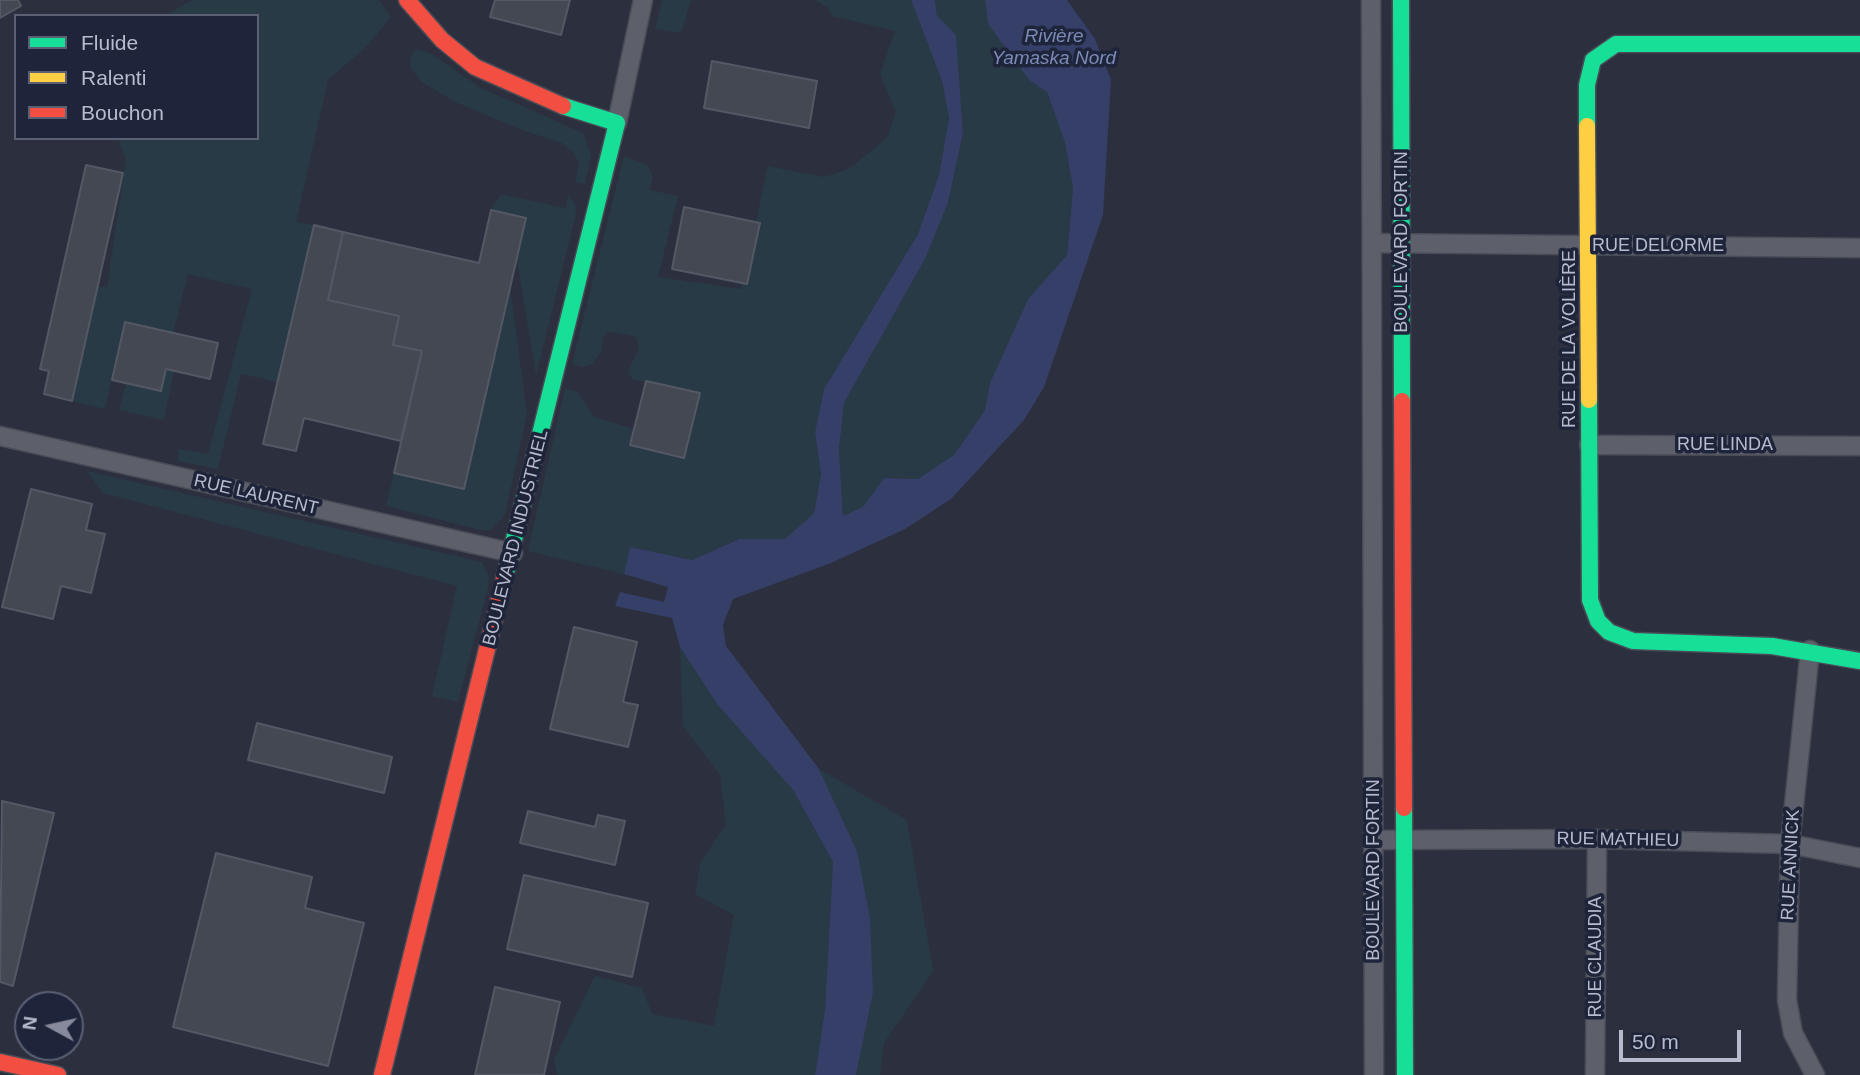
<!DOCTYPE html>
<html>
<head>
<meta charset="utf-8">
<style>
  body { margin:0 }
  #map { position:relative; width:1860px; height:1075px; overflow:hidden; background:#2c303e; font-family:Arial,sans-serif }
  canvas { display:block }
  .legend { position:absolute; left:14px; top:14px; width:245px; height:126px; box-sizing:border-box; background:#1e243a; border:2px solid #5b6075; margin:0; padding:9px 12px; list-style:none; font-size:21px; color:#b7bbce }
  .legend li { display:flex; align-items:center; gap:14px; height:35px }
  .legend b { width:35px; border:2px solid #5b6075 }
  .north { position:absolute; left:14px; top:991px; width:70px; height:70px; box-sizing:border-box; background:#1e243a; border:2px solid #5b6075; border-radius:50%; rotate:278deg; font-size:19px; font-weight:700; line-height:28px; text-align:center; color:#b7bbce }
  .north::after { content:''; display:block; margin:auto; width:24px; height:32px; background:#868a9c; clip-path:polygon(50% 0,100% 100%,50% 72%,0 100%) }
  .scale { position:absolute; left:1619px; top:1030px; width:122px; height:32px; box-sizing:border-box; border:4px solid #b7bbce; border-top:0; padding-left:9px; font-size:21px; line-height:24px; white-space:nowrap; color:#b7bbce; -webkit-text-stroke:5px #1e243a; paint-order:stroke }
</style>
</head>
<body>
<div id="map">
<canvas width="1860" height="1075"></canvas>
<ul class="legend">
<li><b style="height:9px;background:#16e098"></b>Fluide</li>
<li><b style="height:9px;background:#ffcf43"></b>Ralenti</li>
<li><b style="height:9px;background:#f24e42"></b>Bouchon</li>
</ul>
<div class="north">N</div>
<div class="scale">50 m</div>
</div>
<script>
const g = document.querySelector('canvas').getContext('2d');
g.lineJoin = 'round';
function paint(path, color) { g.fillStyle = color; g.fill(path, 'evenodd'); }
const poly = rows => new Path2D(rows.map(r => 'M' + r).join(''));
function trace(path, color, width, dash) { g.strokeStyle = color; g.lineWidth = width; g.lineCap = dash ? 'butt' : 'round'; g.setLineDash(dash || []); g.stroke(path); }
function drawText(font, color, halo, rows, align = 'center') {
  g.font = font + ' Arial,sans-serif'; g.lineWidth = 7; g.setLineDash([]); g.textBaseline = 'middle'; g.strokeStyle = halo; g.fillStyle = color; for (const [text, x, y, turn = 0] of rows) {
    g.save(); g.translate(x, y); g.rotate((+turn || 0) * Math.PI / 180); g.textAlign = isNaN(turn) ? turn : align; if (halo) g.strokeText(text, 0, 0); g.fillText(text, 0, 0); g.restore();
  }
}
paint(poly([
  [192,0,379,0,391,17,367,46,328,80,296,222,314,225,278,382,241,374,218,469,178,461,179,449,208,454,252,289,188,274,173,333,125,322,105,409,72,401,98,287,107,287,126,160,118,138,257,138,257,16,164,16],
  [662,0,691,0,681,33,655,29],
  [816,0,911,0,942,81,949,118,939,175,918,234,824,389,815,432,821,474,814,513,785,539,739,539,692,560,630,547,624,574,528,551,565,388,578,392,594,417,634,429,685,457,700,394,632,379,628,371,639,348,636,337,609,331,604,336,601,352,592,364,583,367,572,364,624,156,648,166,653,177,650,190,678,196,658,277,741,289,768,166,824,177,849,169,887,138,896,112,880,74,895,31,832,16,828,8],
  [935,0,985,0,988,24,1029,80,1047,92,1065,143,1073,188,1067,255,1028,299,990,383,985,410,954,455,918,479,884,478,863,508,843,516,839,450,844,403,925,259,948,203,963,133,956,35,937,16],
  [415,49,430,53,479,87,583,133,591,155,585,184,575,182,579,163,574,153,562,143,522,130,455,102,422,82,411,69,410,59],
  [501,194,565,208,569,195,575,204,576,214,536,376,517,260,526,218,491,210],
  [510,287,527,414,505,515,491,530,480,530,386,506,394,473,464,489],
  [166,369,174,371,164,420,119,410,126,383,161,391],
  [87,471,482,562,489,577,488,588,458,702,432,696,457,586,103,493],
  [680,647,717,704,793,790,833,862,825,1010,815,1075,557,1075,554,1060,595,976,642,988,652,1014,714,1026,734,915,695,894,700,863,726,824,720,775,683,726],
  [819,769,907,820,933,971,884,1043,880,1075,856,1075,873,993,857,851]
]), '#283a45');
paint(poly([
  [911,0,935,0,937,16,956,35,963,133,948,203,925,259,844,403,839,450,843,516,863,507,884,478,918,479,954,455,985,410,990,383,1028,299,1067,255,1073,188,1065,143,1047,92,1029,80,988,24,985,0,1067,0,1095,39,1111,80,1103,215,1044,387,1024,420,951,499,905,529,831,563,733,599,723,625,726,646,819,769,857,851,870,918,873,993,856,1075,815,1075,825,1010,833,862,793,790,717,704,702,681,680,647,672,618,615,606,620,592,664,602,668,587,624,574,630,547,692,560,739,539,785,539,814,513,821,474,815,432,824,389,918,234,939,175,949,118,942,81]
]), '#353f67');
const building = poly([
  [0,0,18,0,21,6,0,18,0,0],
  [495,0,570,0,561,35,490,17,495,0],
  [712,61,817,81,809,128,704,108,712,61],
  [86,165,123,173,72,401,44,394,49,371,40,369,86,165],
  [684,207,760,223,747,284,672,269,684,207],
  [491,210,526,218,464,489,394,473,422,351,393,345,399,316,328,300,343,232,479,263,491,210],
  [314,225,343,232,328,300,399,316,393,345,422,351,401,441,304,418,296,451,263,444,314,225],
  [125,322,218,343,210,379,166,369,161,391,112,380,125,322],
  [646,381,700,393,684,458,630,445,646,381],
  [31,489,92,504,86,530,105,534,91,593,61,586,53,619,2,607,31,489],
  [574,627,637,642,623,702,638,705,628,747,550,729,574,627],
  [257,723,392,757,384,793,248,760,257,723],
  [2,801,54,813,13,986,0,982,2,801],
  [528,811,595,827,598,815,625,821,615,865,520,843,528,811],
  [216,853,312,877,305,908,364,923,328,1066,173,1027,216,853],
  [524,875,648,903,632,977,507,949,524,875],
  [495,987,560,1002,544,1075,475,1075,495,987]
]);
paint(building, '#444853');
trace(building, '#545865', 2);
const street = poly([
  [1371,0,1374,1075],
  [617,123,643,0],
  [1372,243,1860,248],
  [0,436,513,553],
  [1589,445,1860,446],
  [1810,650,1790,844,1787,1000,1793,1033,1815,1075],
  [1374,840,1597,839,1790,844,1860,858],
  [1595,1075,1597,839]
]);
const fast = poly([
  [1401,0,1402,401],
  [1587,126,1587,85,1593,60,1616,44,1860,44],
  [1589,400,1590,600,1598,621,1609,632,1633,641,1772,646,1860,661],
  [505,576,617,123,563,106],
  [1404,808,1405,1075]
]);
const slow = poly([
  [1587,126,1589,400]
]);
const jam = poly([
  [407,0,442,40,475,67,563,106],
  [1402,401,1404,808],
  [0,1062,58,1075],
  [382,1075,505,576]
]);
trace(street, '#494c57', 21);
trace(fast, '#494c57', 19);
trace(slow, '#494c57', 19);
trace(jam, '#494c57', 19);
trace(street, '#5d606b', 18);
trace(fast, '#16e098', 16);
trace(slow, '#ffcf43', 16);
trace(jam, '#f24e42', 16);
drawText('18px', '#b7bbce', '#1e243a', [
  ["BOULEVARD FORTIN",1402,242,-90],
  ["RUE DELORME",1658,246],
  ["RUE DE LA VOLIÈRE",1570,339,-90],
  ["RUE LINDA",1725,445],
  ["RUE LAURENT",256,495,13],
  ["BOULEVARD INDUSTRIEL",516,538,-76],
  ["RUE MATHIEU",1618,840,1],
  ["RUE ANNICK",1791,865,-87],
  ["BOULEVARD FORTIN",1374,870,-90],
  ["RUE CLAUDIA",1596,957,-90]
]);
drawText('italic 19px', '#7c8ab7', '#1e243a', [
  ["Rivière",1054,37],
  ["Yamaska Nord",1054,59]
]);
</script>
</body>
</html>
